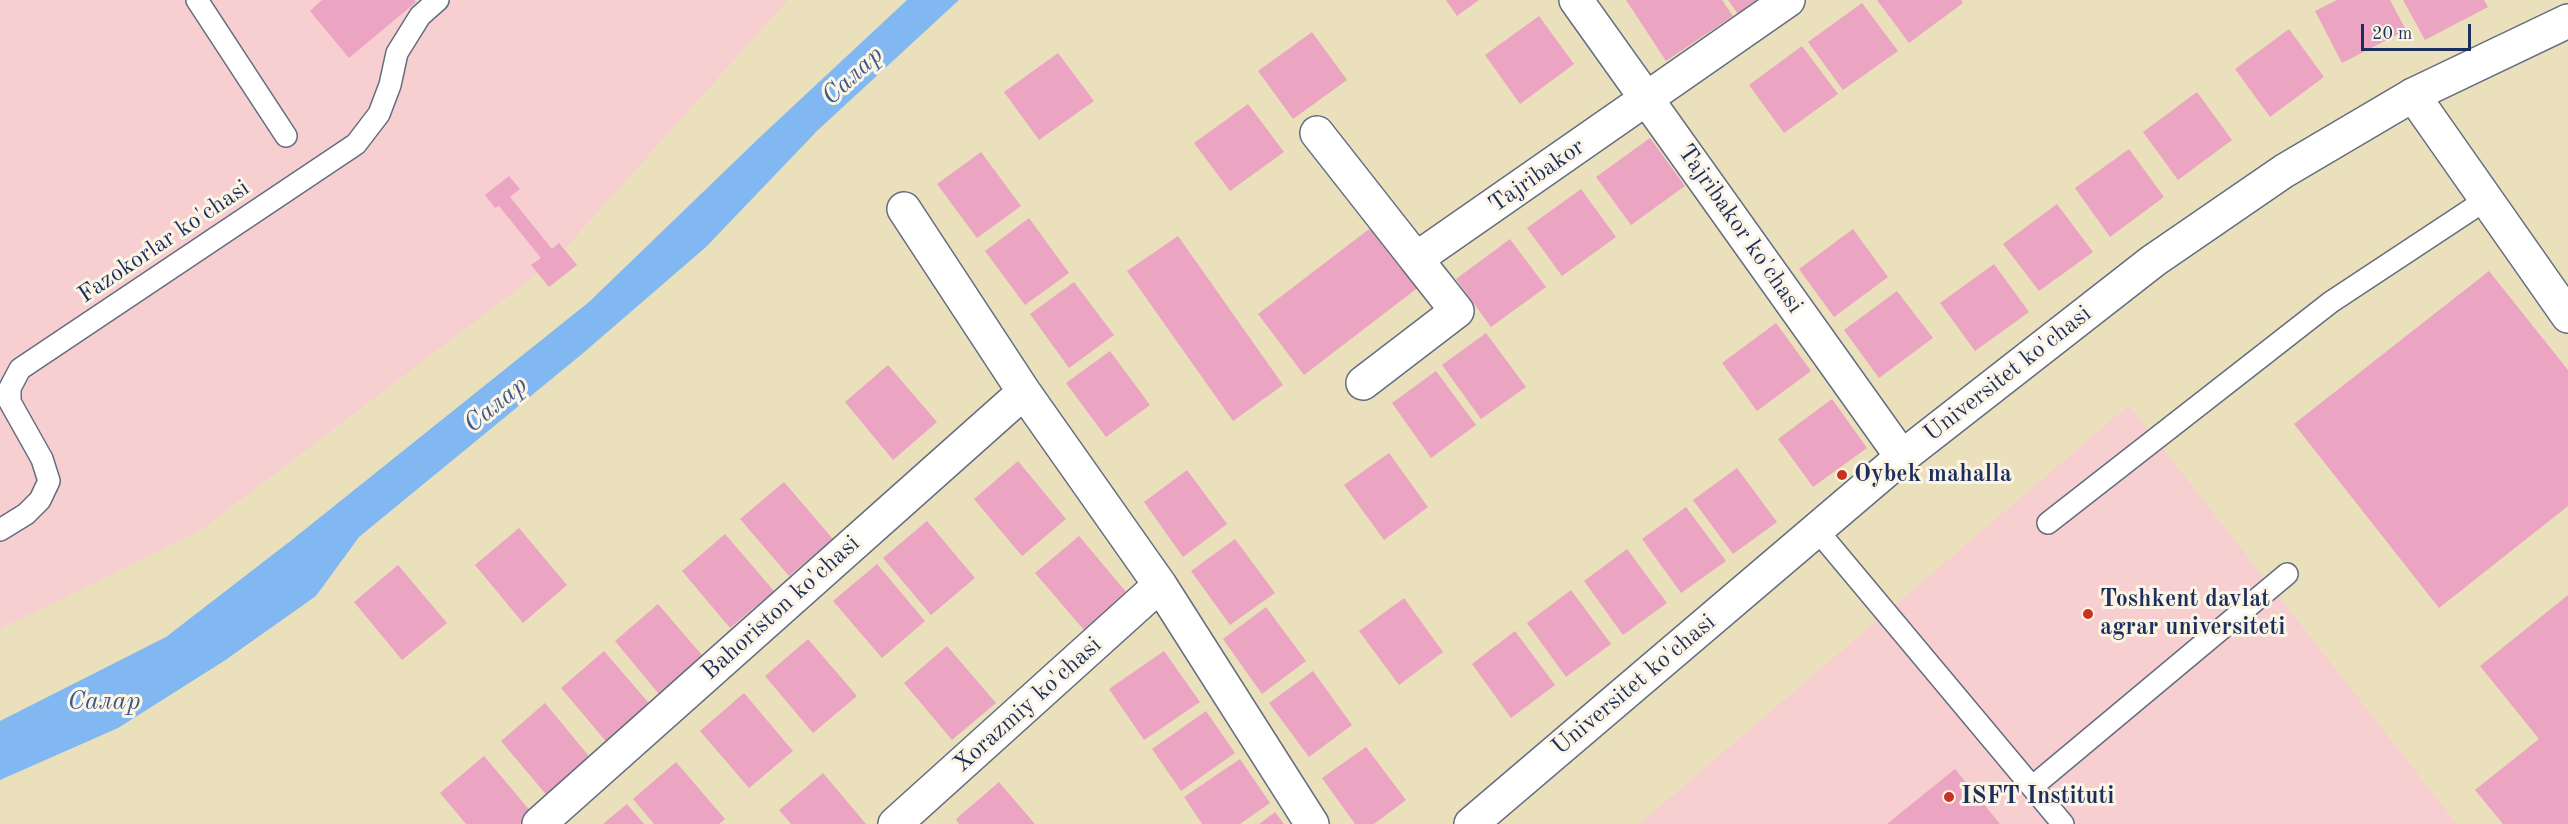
<!DOCTYPE html>
<html>
<head>
<meta charset="utf-8">
<style>
  body { margin:0 }
  #map { position:relative; width:2568px; height:824px; overflow:hidden; background:#ebe0bc; font-family:"Old Standard TT",serif }
  canvas { display:block }
  .scale { position:absolute; left:2361px; top:24px; width:110px; height:27px; box-sizing:border-box; border:3px solid #1b2f5e; border-top:0; padding-left:8px; font-size:18px; line-height:21px; white-space:nowrap; color:#1b2f5e; -webkit-text-stroke:4px #fcf5e5; paint-order:stroke }
</style>
</head>
<body>
<div id="map">
<canvas width="2568" height="824"></canvas>
<div class="scale">20 m</div>
</div>
<script>
const g = document.querySelector('canvas').getContext('2d');
g.lineJoin = 'round';
function paint(path, color) { g.fillStyle = color; g.fill(path, 'evenodd'); }
const poly = rows => new Path2D(rows.map(r => 'M' + r).join(''));
function trace(path, color, width, dash) { g.strokeStyle = color; g.lineWidth = width; g.lineCap = dash ? 'butt' : 'round'; g.setLineDash(dash || []); g.stroke(path); }
function drawText(font, color, halo, rows, align = 'center') {
  g.font = font + ' "Old Standard TT",serif'; g.lineWidth = 6; g.setLineDash([]); g.textBaseline = 'middle'; g.strokeStyle = halo; g.fillStyle = color; for (const [text, x, y, turn = 0] of rows) {
    g.save(); g.translate(x, y); g.rotate((+turn || 0) * Math.PI / 180); g.textAlign = isNaN(turn) ? turn : align; if (halo) g.strokeText(text, 0, 0); g.fillText(text, 0, 0); g.restore();
  }
}
paint(poly([
  [0,0,788,0,552,263,201,530,0,629],
  [2129,405,2457,824,1639,824]
]), '#f7cfd1');
paint(poly([
  [907,0,959,0,818,130,706,247,582,354,359,537,316,596,224,661,118,728,0,780,0,721,166,637,293,539,589,302,759,138]
]), '#81b8f1');
paint(poly([
  [322,0,414,0,416,2,349,58,310,11],
  [1446,0,1479,0,1457,16],
  [1626,0,1722,0,1733,16,1666,61],
  [1728,0,1759,0,1738,14],
  [1877,0,1961,0,1963,3,1909,43],
  [2337,0,2390,0,2406,30,2342,63,2315,11],
  [2403,0,2484,0,2488,7,2425,40],
  [1862,3,1898,51,1843,90,1808,42],
  [1539,16,1574,64,1520,104,1485,55],
  [2289,29,2324,77,2270,117,2235,69],
  [1312,32,1347,80,1293,119,1258,71],
  [1802,46,1838,94,1784,133,1749,85],
  [1058,53,1094,101,1039,140,1004,92],
  [2197,92,2232,140,2178,180,2143,132],
  [1248,104,1284,152,1230,191,1194,143],
  [1650,138,1685,186,1631,225,1596,177],
  [2129,149,2164,197,2110,237,2075,188],
  [981,152,1021,206,977,238,937,184],
  [509,176,520,189,510,197,552,249,559,243,577,265,549,287,531,265,541,258,499,206,495,208,485,195],
  [1581,189,1616,237,1562,276,1527,228],
  [2057,204,2093,252,2039,291,2003,244],
  [1029,218,1069,273,1025,305,985,251],
  [1377,223,1424,283,1304,375,1258,314],
  [1853,229,1888,277,1834,317,1799,269],
  [1178,236,1283,385,1233,421,1127,271],
  [1510,239,1546,287,1491,327,1456,279],
  [1994,264,2029,312,1975,351,1940,303],
  [2489,271,2568,370,2568,506,2439,608,2294,424],
  [1074,282,1114,335,1069,368,1030,314],
  [1897,291,1933,338,1879,378,1844,330],
  [1776,323,1811,371,1757,411,1722,363],
  [1486,333,1526,387,1481,419,1442,365],
  [1110,351,1150,405,1106,437,1066,383],
  [888,365,937,422,893,460,845,402],
  [1436,371,1476,425,1431,458,1392,403],
  [1832,399,1867,448,1813,487,1778,439],
  [1389,453,1428,507,1384,540,1344,485],
  [1018,461,1066,519,1022,556,974,499],
  [1737,468,1777,522,1733,554,1693,500],
  [1187,470,1227,524,1183,557,1144,502],
  [784,482,833,539,789,576,740,519],
  [1686,507,1726,561,1681,593,1642,539],
  [927,521,975,578,931,615,883,558],
  [519,528,567,585,523,623,475,565],
  [725,534,774,591,730,628,682,571],
  [1079,536,1127,593,1084,630,1035,573],
  [1235,539,1275,593,1230,625,1191,571],
  [1627,549,1667,603,1623,635,1584,581],
  [877,564,925,621,882,658,833,601],
  [398,565,447,623,402,660,354,602],
  [1571,590,1611,644,1566,677,1527,623],
  [2568,595,2568,824,2503,824,2475,790,2539,739,2480,666],
  [1404,598,1443,652,1399,685,1359,631],
  [658,604,707,661,663,699,615,641],
  [1266,607,1306,661,1262,694,1223,639],
  [1515,631,1555,685,1511,718,1472,664],
  [808,639,857,696,813,733,765,676],
  [947,646,996,703,952,740,904,683],
  [604,651,653,708,609,745,561,688],
  [1164,651,1200,702,1144,740,1109,689],
  [1313,671,1352,725,1309,757,1269,703],
  [744,693,793,751,749,788,700,731],
  [545,703,593,761,549,798,501,741],
  [1206,711,1235,753,1181,791,1152,749],
  [1366,747,1406,800,1374,824,1355,824,1322,778],
  [484,756,532,813,520,824,466,824,440,793],
  [1240,759,1270,803,1240,824,1202,824,1184,797],
  [676,762,725,819,719,824,654,824,633,799],
  [1955,769,2000,824,1887,824],
  [823,773,866,824,791,824,779,810],
  [999,782,1035,824,959,824,956,819],
  [627,804,644,824,603,824],
  [1275,812,1284,824,1259,824]
]), '#eba4c1');
const lane = poly([
  [197,0,286,136],
  [2048,523,2331,302,2487,199],
  [0,530,26,514,40,500,49,481,42,459,10,402,10,388,20,369,356,144,379,114,390,85,397,53,420,16,438,0],
  [1817,530,2063,824],
  [2032,787,2287,574]
]);
const street = poly([
  [1576,0,1902,457],
  [2413,95,2568,316],
  [1317,133,1416,259,1788,0],
  [904,209,1024,392,1160,585,1312,824],
  [1363,383,1457,311,1416,259],
  [539,824,1024,392],
  [895,824,1160,585]
]);
const secondary = poly([
  [1471,824,1902,457,2153,261,2284,171,2413,95,2568,21]
]);
trace(lane, '#646d7f', 24);
trace(street, '#646d7f', 36);
trace(secondary, '#646d7f', 36);
trace(lane, '#fff', 21);
trace(street, '#fff', 33);
trace(secondary, '#fff', 33);
for (const [x, y, r, color] of [
  [1842,475,6,"#c8321e"],
  [2088,614,6,"#c8321e"],
  [1949,797,6,"#c8321e"]
]) { const dot = new Path2D(); dot.arc(x, y, r, 0, 2 * Math.PI); g.fillStyle = color; g.fill(dot); trace(dot, '#fcf5e5', 2); }
drawText('24px', '#1b2f5e', '#fcf5e5', [
  ["Tajribakor",1537,176,-35],
  ["Tajribakor ko'chasi",1740,229,55],
  ["Fazokorlar ko'chasi",164,242,-34],
  ["Universitet ko'chasi",2008,374,-38],
  ["Bahoriston ko'chasi",781,608,-42],
  ["Universitet ko'chasi",1634,685,-40],
  ["Xorazmiy ko'chasi",1028,705,-42]
]);
drawText('bold 24px', '#1b2f5e', '#fcf5e5', [
  ["Oybek mahalla",1854,475],
  ["Toshkent davlat",2100,600],
  ["agrar universiteti",2100,628],
  ["ISFT Instituti",1961,797]
], 'left');
drawText('italic 26px', '#3a588a', '#fcf5e5', [
  ["Салар",853,76,-43],
  ["Салар",496,405,-39],
  ["Салар",104,702]
]);
</script>
</body>
</html>
